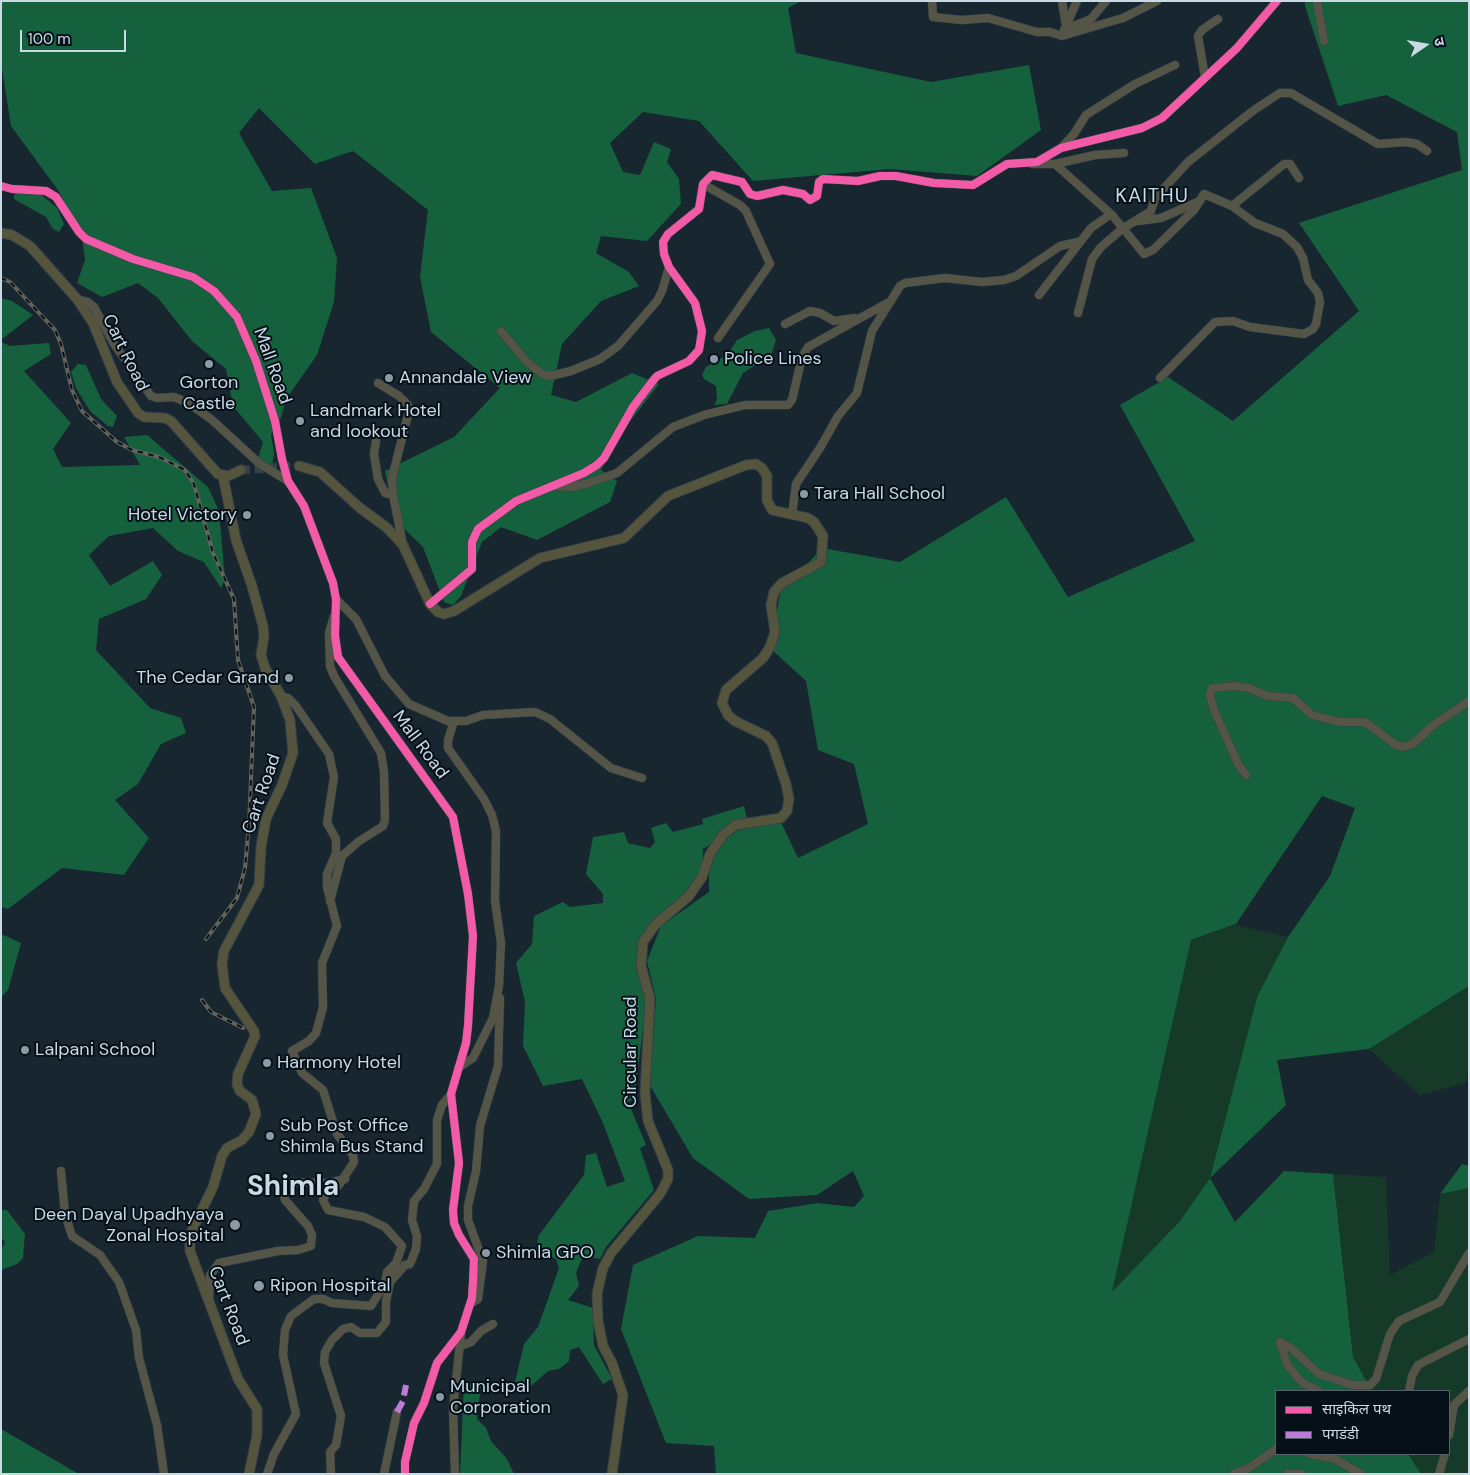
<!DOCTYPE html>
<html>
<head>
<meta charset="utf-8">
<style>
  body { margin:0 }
  #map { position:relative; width:1470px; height:1475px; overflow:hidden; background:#182630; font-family:"DM Sans","Noto Sans Devanagari",sans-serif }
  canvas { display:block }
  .frame { position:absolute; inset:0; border:2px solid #cad9e6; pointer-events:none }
  .legend { position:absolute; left:1275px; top:1390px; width:175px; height:65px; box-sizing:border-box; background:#051018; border:1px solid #54606a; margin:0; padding:6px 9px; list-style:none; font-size:15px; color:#cad9e6 }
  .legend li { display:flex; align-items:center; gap:10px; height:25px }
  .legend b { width:25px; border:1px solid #54606a }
  .north { position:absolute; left:1400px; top:20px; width:50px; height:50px; -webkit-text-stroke:4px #051018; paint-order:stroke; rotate:77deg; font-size:14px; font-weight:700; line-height:20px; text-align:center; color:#cad9e6 }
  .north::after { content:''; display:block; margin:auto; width:18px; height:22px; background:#cad9e6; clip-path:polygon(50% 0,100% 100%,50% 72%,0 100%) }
  .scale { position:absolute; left:20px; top:30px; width:106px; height:22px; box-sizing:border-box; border:2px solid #cad9e6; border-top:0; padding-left:6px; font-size:15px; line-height:18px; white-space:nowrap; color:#cad9e6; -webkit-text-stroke:4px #051018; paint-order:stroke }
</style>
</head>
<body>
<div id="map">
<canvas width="1470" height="1475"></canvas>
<div class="frame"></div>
<ul class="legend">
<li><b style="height:6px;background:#f35aa7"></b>साइकिल पथ</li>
<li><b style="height:6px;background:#bd7bd9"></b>पगडंडी</li>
</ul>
<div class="north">उ</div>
<div class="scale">100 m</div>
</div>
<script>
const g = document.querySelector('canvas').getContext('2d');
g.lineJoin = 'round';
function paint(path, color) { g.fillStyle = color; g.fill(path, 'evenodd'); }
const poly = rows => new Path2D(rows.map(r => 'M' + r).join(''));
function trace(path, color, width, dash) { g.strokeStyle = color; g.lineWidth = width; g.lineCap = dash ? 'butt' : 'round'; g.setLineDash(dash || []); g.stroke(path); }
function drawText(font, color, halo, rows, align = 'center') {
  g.font = font + ' "DM Sans",sans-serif'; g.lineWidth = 4; g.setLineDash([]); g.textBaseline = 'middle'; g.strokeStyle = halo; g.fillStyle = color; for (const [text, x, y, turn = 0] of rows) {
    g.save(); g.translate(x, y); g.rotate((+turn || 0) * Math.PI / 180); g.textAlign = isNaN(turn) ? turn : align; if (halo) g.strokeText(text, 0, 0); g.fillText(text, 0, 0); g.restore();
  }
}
paint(poly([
  [1236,925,1288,937,1257,997,1210,1178,1180,1221,1112,1293,1191,940],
  [1469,986,1469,1060,1466,1083,1420,1095,1369,1049],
  [1333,1174,1386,1177,1390,1275,1434,1252,1440,1194,1469,1188,1469,1474,1421,1474,1408,1454,1449,1454,1449,1391,1372,1391,1353,1357]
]), '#153a27');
paint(poly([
  [1,1,801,1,788,8,796,53,931,82,1029,65,1041,130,977,176,890,169,753,181,699,121,643,112,610,143,623,172,640,175,654,142,671,149,667,162,679,179,681,204,647,241,601,236,596,253,629,272,639,286,601,301,562,344,551,395,576,402,632,373,659,384,618,437,601,470,617,481,610,502,537,540,501,527,482,542,461,596,453,605,444,602,423,547,394,519,385,471,454,437,500,388,431,332,420,277,428,210,353,151,315,164,259,108,239,133,272,191,311,188,337,258,334,302,317,355,286,399,281,418,271,434,274,453,272,466,258,459,263,442,233,406,226,369,192,341,158,298,138,283,102,297,77,283,85,260,82,236,58,190,11,126,1,62],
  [1305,1,1469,1,1469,986,1369,1049,1277,1060,1286,1105,1210,1178,1235,1222,1284,1171,1333,1174,1353,1357,1372,1391,1276,1391,1276,1454,1408,1454,1421,1474,716,1474,714,1446,666,1443,621,1329,633,1265,698,1236,755,1238,768,1211,817,1203,854,1207,864,1196,853,1171,817,1195,749,1199,693,1158,649,1084,656,999,647,961,661,926,709,892,709,853,743,826,703,849,702,887,653,924,638,957,647,999,634,1099,628,1102,646,1145,640,1148,654,1190,606,1247,600,1259,583,1256,576,1273,579,1286,568,1300,593,1308,594,1345,612,1379,603,1384,579,1347,570,1350,569,1361,559,1369,548,1371,531,1386,515,1382,524,1344,538,1327,559,1268,556,1259,536,1249,539,1235,584,1175,586,1155,596,1153,607,1187,625,1181,603,1123,582,1079,543,1086,523,1046,525,1002,516,963,532,944,534,916,563,902,570,907,603,903,603,894,586,874,593,837,624,832,628,843,650,848,655,842,651,828,666,823,673,832,703,824,702,819,744,806,748,823,780,820,798,858,868,824,854,764,818,750,806,681,771,649,780,593,822,548,900,562,1006,497,1068,597,1195,541,1120,405,1168,377,1233,421,1359,311,1299,223,1462,170,1457,132,1386,95,1338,106,1305,6],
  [1322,796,1355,808,1330,876,1288,937,1257,997,1210,1178,1180,1221,1112,1292,1191,940,1236,924],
  [21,189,43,196,57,208,64,224,59,232,53,229,46,217,14,199,14,195],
  [1,298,12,301,33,315,1,340],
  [769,328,776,340,771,355,743,373,727,404,714,405,717,399,716,386,704,379,702,375,706,367,727,355,737,340,755,331],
  [1,342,10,346,49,343,51,354,24,371,71,423,53,449,62,467,140,465,124,437,147,435,208,487,219,511,225,579,221,588,204,562,178,551,153,528,109,536,89,555,110,586,153,561,162,575,146,599,99,619,96,650,150,708,181,718,186,733,161,744,138,784,115,800,149,838,124,875,62,868,8,909,1,907],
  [78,364,86,365,101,399,117,416,113,427,108,426,90,411,76,388,71,372],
  [1,934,21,943,8,990,1,997],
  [1462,1164,1469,1166,1469,1188,1440,1194],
  [1,1210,7,1210,25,1234,23,1258,17,1264,1,1270,1,1250,5,1242,1,1237],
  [464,1383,481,1385,477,1419,486,1428,491,1441,507,1459,514,1474,460,1474],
  [1,1429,79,1474,1,1474]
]), '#15613e');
trace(poly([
  [241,470,299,466]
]), '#33414b', 9, [9, 4.5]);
const minor = poly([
  [932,1,933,17,962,20,988,18,1037,32,1050,32,1062,36,1123,18,1157,1],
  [1062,1,1066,26],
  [1317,1,1324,41],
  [1064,30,1091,19,1106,1],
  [1064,31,1077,1],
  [1205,77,1198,36,1202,30,1218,19],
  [1061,148,1074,134,1086,115,1135,84,1175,65],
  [1032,164,1055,164,1095,155,1124,153],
  [1055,164,1112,215,1144,254,1153,250,1194,210,1204,194,1232,206,1284,164,1290,164,1299,178],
  [703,184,740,205,746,211,770,264,718,338],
  [1,186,12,189,46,191,56,197,79,232,86,239,133,259,193,277,214,291,237,317,256,361,275,421,282,459,288,481,304,506,333,583,336,599,335,635,338,657,453,817,468,894,473,936,468,1026,466,1043,451,1094,459,1163,453,1210,454,1223,459,1235,474,1259,473,1282,472,1298,461,1332,437,1363,424,1403,414,1423,405,1462,405,1474],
  [1138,221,1161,218,1200,201],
  [1039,295,1091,228,1111,214],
  [77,299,88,302,94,307,114,344,151,396,157,398,174,397,188,403,211,419,260,464,288,481],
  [1078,313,1092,259,1101,247,1122,229,1151,211,1155,198,1188,162,1254,110,1280,93,1291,93,1378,144,1406,142,1417,144,1427,151],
  [785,324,810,311,820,313,834,321,855,318],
  [501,331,527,362,542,374,550,376,571,371,600,359,618,346,657,301,662,291,669,267],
  [1160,378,1215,322,1233,321,1250,327,1304,334,1313,329,1316,324,1320,302,1318,293,1308,280,1303,258,1297,247,1283,234,1255,223,1232,206],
  [378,383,399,396,408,405,409,411,392,478,393,495,403,545],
  [376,441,374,454,378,479,385,493,389,494,393,492],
  [555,486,572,487,589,483,617,473,673,427,704,415,745,405,788,405,792,400,802,357,808,347,891,301],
  [792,515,796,484,820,448,838,416,857,393,872,331,900,286,905,283,945,278,982,282,1004,280,1016,276,1060,246,1078,242],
  [336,599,356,619,385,676,409,704,448,721,466,721,483,715,535,712,550,719,611,768,642,778],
  [430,604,472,569,472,542,478,529,516,501,584,473,597,465,604,458,633,407,652,382,657,376,689,361,699,350,702,331,695,303,669,267,664,254,663,242,668,234,699,209,703,184,712,175,742,182,750,194,757,196,783,190,803,194,810,200,817,196,819,182,823,179,858,181,880,176,896,176,934,183,973,185,1007,164,1037,162,1061,148,1142,128,1162,118,1237,48,1277,1],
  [281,696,288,698,296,706,329,754,334,777,327,823,336,839,336,853,327,874,327,887,337,926,322,963,323,1007,316,1033,309,1041,292,1051,302,1073,323,1090,337,1134,353,1155,354,1162,339,1185,327,1192,323,1200,328,1210,364,1217,385,1227,402,1246,394,1269,394,1277],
  [454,721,448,740,448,748,484,799,492,815,496,831,495,901,501,943,499,986,493,1018,473,1058,458,1068],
  [1246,775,1238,764,1214,710,1210,695,1212,688,1234,686,1249,688,1268,696,1293,698,1312,715,1339,722,1365,722,1396,745,1403,747,1414,743,1432,726,1469,701],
  [330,901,342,856,358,842,383,826,385,820,384,772,381,753,334,676,330,666,329,633,334,616],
  [61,1171,65,1214,72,1236,100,1255,119,1282,136,1330,139,1358,157,1425,164,1474],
  [209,1300,210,1275,219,1263,278,1251,298,1250,311,1246,312,1235,308,1226,285,1200,282,1186,288,1182,328,1183,345,1179],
  [470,1304,478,1299,483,1261,468,1220,468,1206,476,1171,480,1126,498,1066,500,998],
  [1280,1342,1291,1348,1319,1374,1353,1385,1370,1385,1376,1379,1390,1334,1399,1321,1440,1302,1469,1253],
  [1280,1342,1287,1364,1297,1377,1303,1383,1319,1391],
  [460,1346,471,1342,481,1331,493,1324],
  [1409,1391,1412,1376,1418,1365,1469,1339],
  [1449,1435,1454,1405,1469,1391],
  [1310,1454,1335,1459,1361,1474],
  [267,1474,274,1454,296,1414,283,1355,285,1330,291,1316,314,1299,323,1299,332,1303,371,1306,385,1283,387,1272,395,1264],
  [331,1474,330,1452,336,1445,341,1416,324,1363,325,1352,332,1340,343,1329,351,1327,360,1333,377,1333,386,1322,386,1302,390,1282,405,1265,410,1264,416,1249,417,1236,412,1220,414,1201,424,1189,437,1164,437,1120,442,1105,451,1094],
  [384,1474,397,1412],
  [455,1474,453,1408,461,1334],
  [1233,1474,1249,1468,1276,1449],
  [1287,1474,1301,1474],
  [1439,1474,1445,1454]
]);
const major = poly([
  [1,233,12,235,30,246,77,299,93,323,117,382,138,413,144,417,165,418,171,421,218,474,228,476,241,470],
  [299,466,320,472,360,508,386,527,403,545,430,604,438,612,444,614,454,611,540,558,624,538,668,496,746,465,756,464,762,468,767,476,767,500,772,510,808,518,814,522,823,536,821,562,782,583,774,592,771,605,775,632,770,647,763,658,726,690,722,703,728,715,735,721,766,736,772,743,786,784,789,799,787,811,781,818,735,825,723,835,710,854,702,877,689,896,655,925,643,942,641,966,650,999,645,1093,648,1121,668,1170,668,1179,660,1194,611,1253,603,1268,597,1294,598,1321,603,1346,612,1363,623,1395,612,1474],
  [223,476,236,540,252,586,263,626,264,636,261,655,265,668,281,696,290,720,293,753,282,785,266,819,261,847,259,885,224,951,222,964,225,988,254,1031,255,1036,238,1074,237,1084,240,1091,252,1100,256,1114,249,1132,242,1140,227,1148,222,1156,213,1187,191,1233,190,1242,190,1251,238,1379,257,1409,257,1435,249,1474]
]);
trace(minor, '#36424b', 9);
trace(major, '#36424b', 11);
trace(minor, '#545546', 8);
trace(major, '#55543c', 9);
const rail = poly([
  [1,278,10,282,55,330,61,344,72,390,82,411,117,442,132,450,159,457,185,470,194,484,213,553,234,599,238,660,254,707,249,825,245,868,237,898,206,939],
  [202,1000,211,1012,243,1028]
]);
trace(rail, '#62645b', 4);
trace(rail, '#051018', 2, [5.5]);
trace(poly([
  [397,1412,403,1401,406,1385]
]), '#bd7bd9', 6, [12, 6]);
trace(poly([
  [1,186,12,189,46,191,56,197,79,232,86,239,133,259,193,277,214,291,237,317,256,361,275,421,282,459,288,481,304,506,333,583,336,599,335,635,338,657,453,817,468,894,473,936,468,1026,466,1043,451,1094,459,1163,453,1210,454,1223,459,1235,474,1259,473,1282,472,1298,461,1332,437,1363,424,1403,414,1423,405,1462,405,1474],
  [430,604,472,569,472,542,478,529,516,501,584,473,597,465,604,458,633,407,652,382,657,376,689,361,699,350,702,331,695,303,669,267,664,254,663,242,668,234,699,209,703,184,712,175,742,182,750,194,757,196,783,190,803,194,810,200,817,196,819,182,823,179,858,181,880,176,896,176,934,183,973,185,1007,164,1037,162,1061,148,1142,128,1162,118,1237,48,1277,1]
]), '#f35aa7', 8);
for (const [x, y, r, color] of [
  [714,359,5,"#8c9aa6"],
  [209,364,5,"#8c9aa6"],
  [389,378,5,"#8c9aa6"],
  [300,421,5,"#8c9aa6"],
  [804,494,5,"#8c9aa6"],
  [247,515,5,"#8c9aa6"],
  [289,678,5,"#8c9aa6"],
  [25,1050,5,"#8c9aa6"],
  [267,1063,5,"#8c9aa6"],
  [270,1136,5,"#8c9aa6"],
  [235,1225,6,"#8c9aa6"],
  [486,1253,5,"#8c9aa6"],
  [259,1286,6,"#8c9aa6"],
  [440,1397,5,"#8c9aa6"]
]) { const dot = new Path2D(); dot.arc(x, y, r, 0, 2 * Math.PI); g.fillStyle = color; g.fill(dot); trace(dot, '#051018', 2); }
drawText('18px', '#cad9e6', '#051018', [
  ["Cart Road",125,353,64],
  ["Mall Road",272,366,70],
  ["Mall Road",420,745,53],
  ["Cart Road",262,794,-71],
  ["Circular Road",631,1052,-90],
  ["Cart Road",228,1306,69]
]);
drawText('18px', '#cad9e6', '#051018', [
  ["Police Lines",724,359],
  ["Annandale View",399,378],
  ["Gorton",209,383,"center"],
  ["Castle",209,404,"center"],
  ["Landmark Hotel",310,411],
  ["and lookout",310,432],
  ["Tara Hall School",814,494],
  ["Hotel Victory",237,515,"right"],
  ["The Cedar Grand",279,678,"right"],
  ["Lalpani School",35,1050],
  ["Harmony Hotel",277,1063],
  ["Sub Post Office",280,1126],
  ["Shimla Bus Stand",280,1147],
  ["Deen Dayal Upadhyaya",224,1215,"right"],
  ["Zonal Hospital",224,1236,"right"],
  ["Shimla GPO",496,1253],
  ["Ripon Hospital",270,1286],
  ["Municipal",450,1387],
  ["Corporation",450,1408]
], 'left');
g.letterSpacing = '1px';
drawText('20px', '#cad9e6', '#051018', [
  ["KAITHU",1152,197]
]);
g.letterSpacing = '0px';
drawText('bold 28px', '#cad9e6', '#051018', [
  ["Shimla",293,1188]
]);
</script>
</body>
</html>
